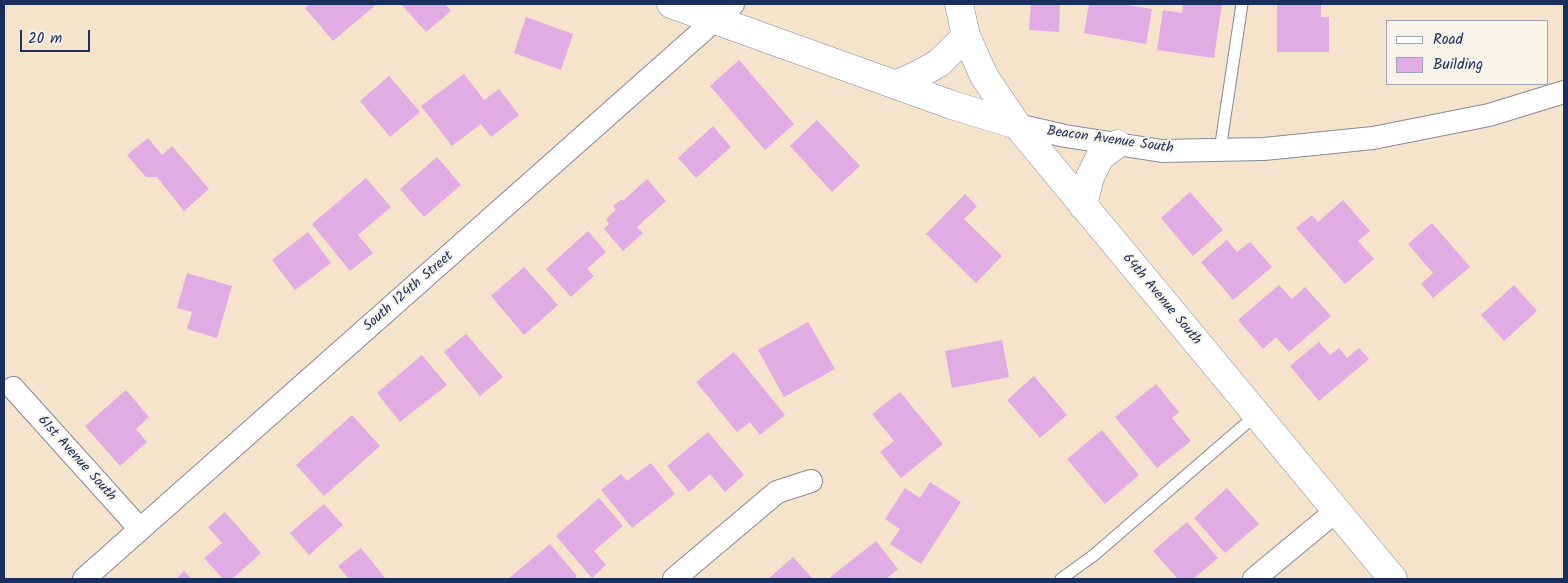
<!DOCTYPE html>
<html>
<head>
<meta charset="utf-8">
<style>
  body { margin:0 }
  #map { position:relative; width:1568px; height:583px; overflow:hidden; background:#f5e3cc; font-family:Kalam,sans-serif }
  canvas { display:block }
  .frame { position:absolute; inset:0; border:5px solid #1b2f5e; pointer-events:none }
  .legend { position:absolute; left:1386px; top:20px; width:162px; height:65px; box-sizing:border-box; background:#f7f3e8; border:1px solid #9fa5b1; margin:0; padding:6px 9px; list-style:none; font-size:15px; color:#1b2f5e }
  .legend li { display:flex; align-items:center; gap:10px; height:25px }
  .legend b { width:25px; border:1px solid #9fa5b1 }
  .scale { position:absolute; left:20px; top:30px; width:70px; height:22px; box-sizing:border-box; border:2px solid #1b2f5e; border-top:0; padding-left:6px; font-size:15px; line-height:18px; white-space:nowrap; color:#1b2f5e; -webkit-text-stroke:4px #f7f3e8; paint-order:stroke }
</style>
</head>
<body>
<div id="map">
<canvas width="1568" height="583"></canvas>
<div class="frame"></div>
<ul class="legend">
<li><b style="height:6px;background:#fff"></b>Road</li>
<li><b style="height:14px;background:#e1abe3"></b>Building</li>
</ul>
<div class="scale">20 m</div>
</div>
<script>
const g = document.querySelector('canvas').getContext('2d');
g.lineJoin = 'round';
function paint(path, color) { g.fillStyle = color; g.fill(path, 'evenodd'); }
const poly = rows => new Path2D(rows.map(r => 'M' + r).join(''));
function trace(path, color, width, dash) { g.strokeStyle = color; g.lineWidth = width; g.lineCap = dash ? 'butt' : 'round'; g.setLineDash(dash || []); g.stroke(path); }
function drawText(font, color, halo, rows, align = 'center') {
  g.font = font + ' Kalam,sans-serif'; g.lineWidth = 4; g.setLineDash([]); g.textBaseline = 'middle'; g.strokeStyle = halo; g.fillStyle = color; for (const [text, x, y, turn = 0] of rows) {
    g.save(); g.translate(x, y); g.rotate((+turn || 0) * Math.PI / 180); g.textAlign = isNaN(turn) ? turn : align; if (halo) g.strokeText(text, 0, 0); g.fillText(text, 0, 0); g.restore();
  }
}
paint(poly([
  [309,4,377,4,333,41,305,8],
  [401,4,445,4,451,11,426,32],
  [1031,4,1060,4,1059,32,1029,30],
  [1089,4,1121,4,1152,9,1146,44,1084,33],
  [1183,4,1222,4,1214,58,1157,50,1163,10,1182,13],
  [1277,4,1321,4,1321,17,1329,17,1329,52,1277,52],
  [526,17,573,34,561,70,514,53],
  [739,60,794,124,765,150,710,86],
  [464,74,484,100,499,89,519,115,491,137,481,124,452,146,421,106],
  [389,76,420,112,390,137,360,101],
  [817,120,860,166,832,192,790,146],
  [713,126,731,147,696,178,678,158],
  [148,138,162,155,172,146,209,189,184,211,157,177,146,177,127,155],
  [437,157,461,185,424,217,400,189],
  [366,178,391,207,358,235,373,253,350,271,312,224],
  [647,179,666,201,637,227,643,233,623,251,604,229,609,224,606,219,616,210,613,206,622,199,623,201],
  [1190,192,1223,230,1193,256,1161,218],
  [965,194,977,206,964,219,1002,256,976,283,926,234],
  [1343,200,1370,231,1358,241,1374,259,1345,284,1296,228,1312,215,1318,222],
  [1432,223,1470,267,1433,298,1421,284,1433,273,1408,244],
  [588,231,606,252,587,269,594,276,571,297,546,269],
  [308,232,331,263,295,290,272,260],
  [1227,240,1237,252,1250,242,1272,267,1233,300,1201,262],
  [524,267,558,305,524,335,491,296],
  [187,273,232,286,217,338,187,329,192,312,177,308],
  [1279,285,1292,299,1305,287,1331,316,1289,352,1276,337,1263,349,1238,320],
  [1514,285,1537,311,1504,341,1481,315],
  [808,322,835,369,784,397,758,350],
  [466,334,503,377,480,396,444,352],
  [1002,340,1009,377,952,388,945,351],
  [1319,342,1330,355,1339,348,1347,358,1359,348,1369,359,1319,401,1290,366],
  [734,352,785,415,760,435,750,422,737,432,696,382],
  [422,355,447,385,400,422,377,393],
  [1034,376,1067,415,1040,438,1007,400],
  [1156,384,1179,412,1172,418,1191,441,1157,468,1115,417],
  [126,390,149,417,136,429,147,442,120,466,85,426],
  [900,392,943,444,901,478,880,452,894,441,872,414],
  [352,415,380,446,324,496,296,465],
  [1102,430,1139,475,1105,504,1067,459],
  [708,432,744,475,725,492,710,474,689,492,667,466],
  [651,463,675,494,632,528,601,490,621,474,627,481],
  [930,482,961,502,921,564,890,544,900,529,885,519,905,488,920,498],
  [1227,488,1259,524,1225,553,1194,518],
  [599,498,623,526,594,551,606,565,592,578,556,536],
  [324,504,343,525,309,555,290,533],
  [225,512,261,553,232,579,223,579,204,558,222,543,208,527],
  [1187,522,1218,558,1193,579,1178,579,1153,551],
  [876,541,898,569,886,579,828,579],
  [550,544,577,576,574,579,508,579],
  [361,548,386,579,349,579,338,566],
  [793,557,813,579,768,579],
  [184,571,192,579,176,579]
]), '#e1abe3');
const service = poly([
  [1220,150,1242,4],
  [1061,579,1094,555,1256,415]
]);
const minor = poly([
  [1017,125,1065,136,1162,151,1264,149,1373,138,1489,115,1564,92],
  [13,388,140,529],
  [84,579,733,4],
  [674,579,777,492,811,481],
  [1254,579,1336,511]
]);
const tertiary = poly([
  [671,4,952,105,1017,125],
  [959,4,966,36,984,76,1017,125,1393,579],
  [896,85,921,73,939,63,966,36],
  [1083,206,1090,177,1100,157,1117,144]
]);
trace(service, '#888995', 13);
trace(minor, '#888995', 24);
trace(tertiary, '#888995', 29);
trace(service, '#fff', 11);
trace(minor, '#fff', 22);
trace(tertiary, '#fff', 28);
drawText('14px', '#1b2f5e', '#f7f3e8', [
  ["Beacon Avenue South",1110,141,8],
  ["South 124th Street",409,292,-41],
  ["64th Avenue South",1161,300,50],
  ["61st Avenue South",76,459,48]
]);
</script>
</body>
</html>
